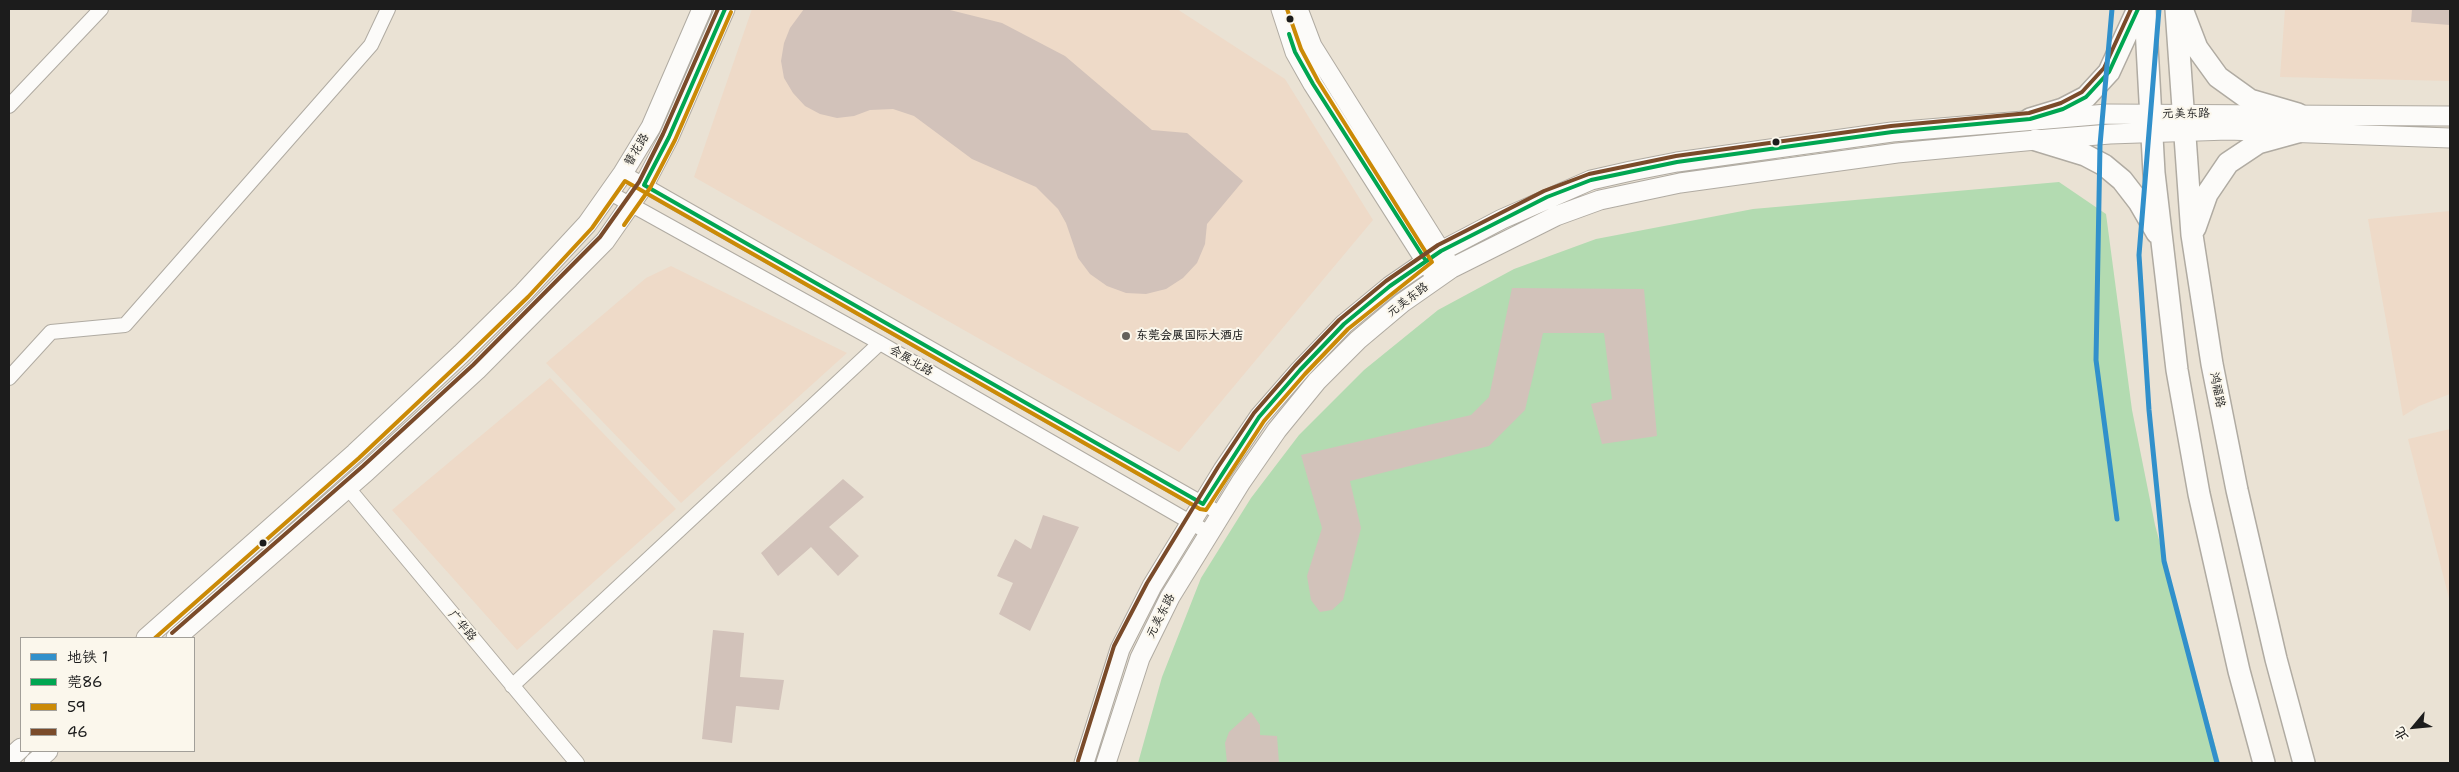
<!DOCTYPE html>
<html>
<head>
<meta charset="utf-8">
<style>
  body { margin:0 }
  #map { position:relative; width:2459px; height:772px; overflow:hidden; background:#eae2d4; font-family:"Shantell Sans","LXGW WenKai TC",sans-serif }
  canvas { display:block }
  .frame { position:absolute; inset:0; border:10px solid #1c1c1c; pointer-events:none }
  .legend { position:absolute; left:20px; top:637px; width:175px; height:115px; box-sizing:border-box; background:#fbf7ec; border:1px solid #a29f99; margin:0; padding:6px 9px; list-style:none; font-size:15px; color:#1c1c1c }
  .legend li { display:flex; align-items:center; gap:10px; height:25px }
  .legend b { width:25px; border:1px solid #a29f99 }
  .north { position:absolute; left:2389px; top:702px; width:50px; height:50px; -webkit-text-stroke:4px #fbf7ec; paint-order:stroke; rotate:242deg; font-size:14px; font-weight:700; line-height:20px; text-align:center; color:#1c1c1c }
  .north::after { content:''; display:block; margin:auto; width:18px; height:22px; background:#1c1c1c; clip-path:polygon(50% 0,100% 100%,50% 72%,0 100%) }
</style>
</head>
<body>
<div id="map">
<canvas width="2459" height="772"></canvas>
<div class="frame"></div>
<ul class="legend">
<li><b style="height:6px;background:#3190cb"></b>地铁 1</li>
<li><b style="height:6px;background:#00a651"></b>莞86</li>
<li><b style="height:6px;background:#cb8a06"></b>59</li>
<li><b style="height:6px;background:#7a4b2a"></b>46</li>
</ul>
<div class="north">北</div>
</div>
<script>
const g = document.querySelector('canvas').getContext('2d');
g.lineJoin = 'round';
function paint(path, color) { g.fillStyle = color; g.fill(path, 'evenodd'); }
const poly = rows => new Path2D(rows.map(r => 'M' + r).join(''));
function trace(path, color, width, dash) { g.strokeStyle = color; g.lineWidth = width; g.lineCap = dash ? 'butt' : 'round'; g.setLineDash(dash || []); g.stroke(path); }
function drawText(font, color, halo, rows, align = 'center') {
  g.font = font + ' "Shantell Sans","LXGW WenKai TC",sans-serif'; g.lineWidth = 4; g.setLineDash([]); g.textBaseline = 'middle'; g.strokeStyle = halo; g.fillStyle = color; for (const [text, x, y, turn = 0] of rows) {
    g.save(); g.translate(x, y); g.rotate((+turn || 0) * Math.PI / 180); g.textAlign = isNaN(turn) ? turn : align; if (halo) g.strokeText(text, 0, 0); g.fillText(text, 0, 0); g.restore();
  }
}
paint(poly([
  [752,9,1177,9,1285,79,1373,220,1179,452,694,177],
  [2285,9,2450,9,2450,81,2280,77],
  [2450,211,2450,394,2419,406,2403,416,2368,219],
  [671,266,847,353,681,503,546,363,646,278],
  [550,378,676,509,517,650,392,510],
  [2450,429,2450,602,2408,439]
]), '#eedac8');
paint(poly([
  [2059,182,2106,214,2132,410,2155,525,2220,763,1138,763,1162,677,1201,578,1251,498,1299,435,1364,370,1438,310,1514,269,1596,239,1753,209]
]), '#b3dbb1');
paint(poly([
  [804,9,946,9,1002,23,1065,56,1152,130,1187,133,1243,181,1207,224,1205,244,1197,263,1183,278,1166,289,1146,294,1126,293,1107,286,1090,274,1078,258,1066,223,1058,209,1036,187,972,159,914,116,893,109,870,110,854,116,837,118,820,114,805,106,793,93,784,78,781,61,784,43,790,28],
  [2412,9,2450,9,2450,25,2411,22],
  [1512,288,1644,289,1657,436,1602,444,1591,404,1612,399,1604,333,1543,333,1525,410,1489,446,1350,481,1361,528,1343,600,1332,610,1320,612,1311,600,1307,576,1322,528,1301,455,1471,415,1489,397],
  [843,479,864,497,829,527,859,556,838,576,811,547,778,576,761,553],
  [1043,515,1079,527,1030,631,999,614,1013,583,997,576,1015,539,1031,549],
  [713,630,744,633,740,677,784,680,779,710,736,706,732,743,702,739],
  [1251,712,1260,725,1260,735,1277,736,1279,763,1227,763,1225,743,1229,732]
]), '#d2c2ba');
const street = poly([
  [9,106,101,9],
  [623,173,1221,514],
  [610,193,880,343,1209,533],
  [9,378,51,332,125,325,371,45,388,9],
  [348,488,577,763],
  [512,686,880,343]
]);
const secondary = poly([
  [1281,9,1295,52,1313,84,1432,271],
  [1298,9,1312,46,1447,261],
  [146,638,355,453,461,354,523,293,587,224,623,173,651,127,702,9],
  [176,638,367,471,477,370,605,241,644,185,669,137,725,9],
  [9,759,21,748],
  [34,763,48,751],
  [1084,763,1120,649,1152,586,1223,470,1259,417,1300,370,1344,324,1390,286,1441,251,1502,219,1591,180,1631,171,1677,162,1892,132,2107,114,2450,116],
  [1106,763,1140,658,1170,597,1241,482,1277,430,1317,381,1358,340,1402,303,1452,268,1556,216,1600,200,1680,183,1897,153,2036,140,2110,134,2228,130,2450,138]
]);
const primary = poly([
  [2145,9,2154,173,2177,370,2199,494,2239,671,2264,763],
  [2176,9,2192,235,2212,364,2237,490,2276,659,2304,763],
  [2182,9,2197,48,2218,77,2250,100,2298,114],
  [2030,119,2063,109,2086,97,2109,72,2138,9],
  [2036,140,2085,155,2104,165,2122,180,2139,202,2157,233],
  [2195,228,2207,194,2228,163,2258,143,2298,132]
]);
trace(street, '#b0aba2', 16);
trace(secondary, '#b0aba2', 21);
trace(primary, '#b0aba2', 24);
trace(street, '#fcfbf9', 14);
trace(secondary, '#fcfbf9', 19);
trace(primary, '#fcfbf9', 21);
trace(poly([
  [1289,34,1295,52,1313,84,1426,261],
  [644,185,1203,504],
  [644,185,669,137,725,9],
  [1203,504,1259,417,1300,370,1344,324,1390,286,1441,251,1547,197,1591,180,1677,162,1892,132,2030,119,2063,109,2086,97,2109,72,2138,9]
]), '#00a651', 4);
trace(poly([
  [624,225,650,188,675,140,731,12],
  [155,638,359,458,465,358,528,297,592,228,625,181,1200,509,1206,510,1264,421,1305,374,1348,329,1432,262,1318,81,1301,49,1287,9]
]), '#cb8a06', 4);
trace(poly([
  [172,633,363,466,473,365,600,237,639,182,663,134,718,9],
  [1078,761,1114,646,1147,583,1218,467,1254,413,1295,366,1339,320,1386,281,1438,245,1544,191,1589,174,1676,156,1891,126,2029,113,2061,103,2082,92,2104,68,2131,9]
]), '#7a4b2a', 4);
trace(poly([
  [2112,9,2100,145,2096,360,2117,519],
  [2159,9,2139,255,2149,410,2164,561,2217,763]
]), '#3190cb', 5);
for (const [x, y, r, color] of [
  [1290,19,4.5,"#1c1c1c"],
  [1776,142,4.5,"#1c1c1c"],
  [1126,336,5,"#64615c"],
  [263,543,4.5,"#1c1c1c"]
]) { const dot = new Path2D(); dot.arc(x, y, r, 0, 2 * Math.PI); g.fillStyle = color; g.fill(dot); trace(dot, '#fbf7ec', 2); }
drawText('12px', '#1c1c1c', '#fbf7ec', [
  ["元美东路",2186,114,-1],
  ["簪花路",637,150,-59],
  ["元美东路",1408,300,-37],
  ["会展北路",911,361,30],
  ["鸿福路",2217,390,79],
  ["元美东路",1161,616,-63],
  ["广华路",462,626,50]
]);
drawText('bold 12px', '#1c1c1c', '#fbf7ec', [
  ["东莞会展国际大酒店",1136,336]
], 'left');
</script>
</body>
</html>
